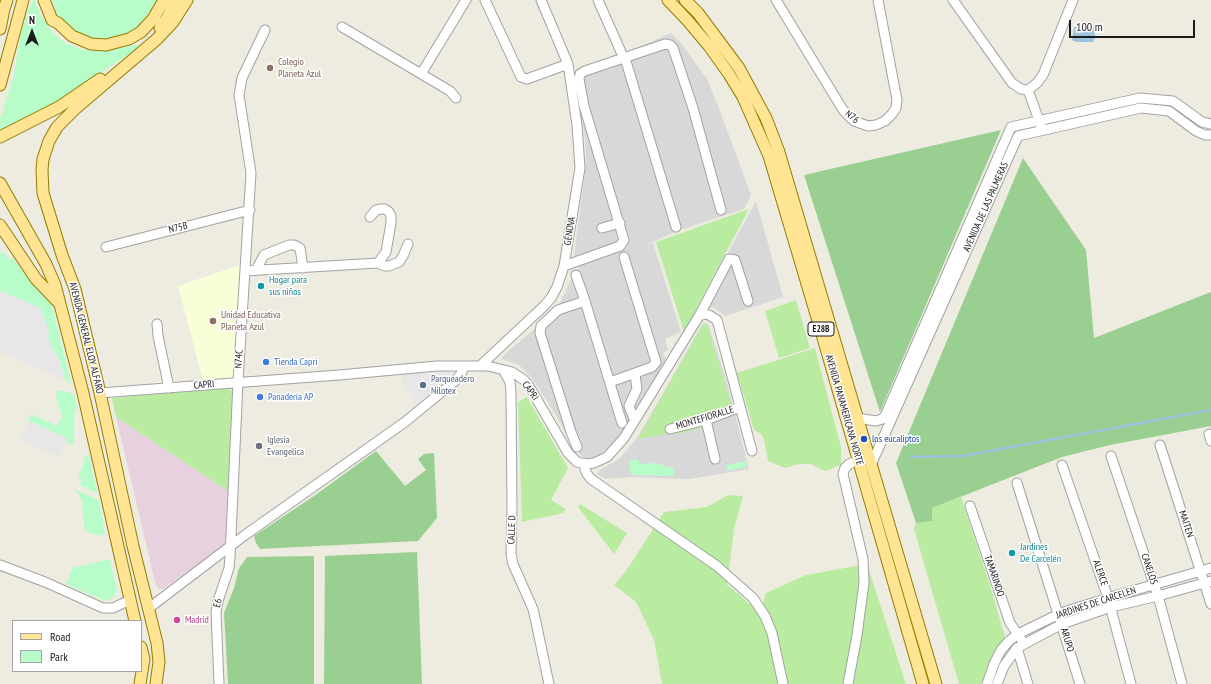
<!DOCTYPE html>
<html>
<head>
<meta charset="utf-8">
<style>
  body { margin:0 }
  #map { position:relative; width:1211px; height:684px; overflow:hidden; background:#eeece0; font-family:"PT Sans Narrow",sans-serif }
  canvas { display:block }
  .legend { position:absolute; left:12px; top:620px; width:130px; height:52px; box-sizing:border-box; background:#fff; border:1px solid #a4a4a4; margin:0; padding:5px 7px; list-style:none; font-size:12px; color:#1b1b1b }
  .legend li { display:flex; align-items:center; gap:8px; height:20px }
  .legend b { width:20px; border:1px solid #a4a4a4 }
  .north { position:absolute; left:12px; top:12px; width:40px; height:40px; -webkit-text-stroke:3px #fff; paint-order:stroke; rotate:0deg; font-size:11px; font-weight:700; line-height:16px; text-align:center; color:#1b1b1b }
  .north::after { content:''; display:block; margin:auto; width:14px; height:18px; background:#1b1b1b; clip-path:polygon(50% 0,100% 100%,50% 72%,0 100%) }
  .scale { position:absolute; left:1069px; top:20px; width:126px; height:18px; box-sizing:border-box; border:2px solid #1b1b1b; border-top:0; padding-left:5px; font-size:12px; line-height:14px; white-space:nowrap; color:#1b1b1b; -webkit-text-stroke:3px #fff; paint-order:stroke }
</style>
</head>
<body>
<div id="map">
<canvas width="1211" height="684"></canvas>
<ul class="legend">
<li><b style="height:5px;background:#ffe494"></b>Road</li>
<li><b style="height:11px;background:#b8fcca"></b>Park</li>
</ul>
<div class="north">N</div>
<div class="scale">100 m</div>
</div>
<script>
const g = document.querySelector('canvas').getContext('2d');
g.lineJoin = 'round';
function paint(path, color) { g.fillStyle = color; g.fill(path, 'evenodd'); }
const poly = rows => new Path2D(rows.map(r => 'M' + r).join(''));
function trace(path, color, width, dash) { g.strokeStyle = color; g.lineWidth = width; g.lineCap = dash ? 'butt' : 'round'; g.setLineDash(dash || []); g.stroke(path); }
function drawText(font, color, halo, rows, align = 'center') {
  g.font = font + ' "PT Sans Narrow",sans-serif'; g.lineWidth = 3; g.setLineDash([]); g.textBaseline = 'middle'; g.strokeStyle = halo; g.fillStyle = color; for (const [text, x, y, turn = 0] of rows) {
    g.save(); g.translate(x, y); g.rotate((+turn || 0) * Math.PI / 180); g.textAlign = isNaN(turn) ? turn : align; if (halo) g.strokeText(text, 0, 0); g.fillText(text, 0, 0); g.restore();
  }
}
paint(poly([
  [671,33,682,44,707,79,720,111,751,195,744,209,678,231,643,246,653,243,681,332,665,339,668,350,663,353,667,363,633,424,607,455,593,460,583,458,571,442,548,402,531,377,519,365,501,359,497,363,509,350,541,324,559,305,574,273,579,269,574,256,586,165,585,139,576,69,623,54],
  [756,201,783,297,726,316,712,307,697,310],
  [703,323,708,324,727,382,749,469,690,479,630,477,606,479,596,474,600,470,619,459,637,438]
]), '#d9d8d8');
paint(poly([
  [116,417,228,491,225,545,163,589,159,589,156,586]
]), '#e7d1df');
paint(poly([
  [243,264,235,374,234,377,230,378,203,380,178,286]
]), '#f8ffd8');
paint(poly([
  [749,209,692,317,684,332,656,242],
  [796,300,810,348,779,358,765,311],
  [703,324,707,324,734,413,707,426,683,433,661,435,638,439],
  [815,348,841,447,841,465,825,471,811,464,799,464,785,468,768,461,764,439,761,434,754,430,737,373],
  [229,388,233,392,228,491,116,417,112,398],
  [527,397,568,468,551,500,566,509,563,513,522,522,518,402],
  [728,495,743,496,734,529,727,585,741,596,749,604,763,604,766,593,806,575,867,564,906,684,662,684,654,640,636,602,614,585,626,571,664,512,707,507],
  [961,497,990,585,1005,637,994,652,981,684,959,684,914,529,916,523,931,521,932,508],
  [580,504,627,533,614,554,578,507]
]), '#b9eca1');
paint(poly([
  [1001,130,880,412,804,175],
  [1023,158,1086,250,1094,338,1211,292,1211,426,1110,445,1062,457,932,508,932,521,916,523,896,463],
  [376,451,405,486,426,470,418,459,424,454,434,453,437,518,418,541,260,549,256,543,254,536,314,496],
  [417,552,422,684,324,684,325,556],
  [314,556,314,684,228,684,224,613,234,588,239,568,247,557]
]), '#99d092');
paint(poly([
  [33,0,35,0,40,14,53,33,65,43,84,50,107,51,138,44,137,49,59,100,0,131,0,119,13,78,21,33,27,12],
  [52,0,157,0,147,18,135,31,120,38,103,41,85,36,68,26,57,14],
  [0,251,6,255,9,260,13,258,23,272,28,276,39,287,50,302,53,310,71,383,65,380,60,361,47,339,41,308,0,291],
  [61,390,74,394,77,407,75,411,74,417,74,445,66,442,68,439,28,421,31,414,58,426,62,416,56,398,57,391],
  [89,454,97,493,80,485,82,479,78,476,82,468,85,457],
  [629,460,639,460,639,464,660,463,660,465,665,465,666,467,673,467,674,476,631,475],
  [746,461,747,467,727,471,726,465],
  [74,489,99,500,105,533,100,536,85,531,82,502,79,495],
  [110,559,117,590,116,594,111,599,105,601,66,584,72,568]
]), '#b8fcca');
paint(poly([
  [0,291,41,308,50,334,47,339,51,342,50,344,60,361,65,380,0,352],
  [450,371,451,380,414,406,412,391,404,391,402,374],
  [29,421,68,439,59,457,20,440]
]), '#e7e7e7');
paint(poly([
  [1081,24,1095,27,1095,38,1093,42,1076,42,1072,40,1074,27,1079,27]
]), '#9dc4df');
trace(poly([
  [910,457,963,456,1211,410]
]), '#9dc4df', 2.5);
const minor = poly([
  [485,0,521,77,527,79,568,64],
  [598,0,621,52],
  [776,0,843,110,854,121,868,126,876,125,885,121,892,114,896,108,897,100,878,0],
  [953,0,1012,83,1021,89,1028,90,1037,83,1043,75,1073,0],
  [342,27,450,91,456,98],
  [625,58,676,227],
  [421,74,466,0],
  [1028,90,1041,126],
  [602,228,620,223],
  [106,247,250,210],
  [378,263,385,266,389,266,399,262,403,256,408,244],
  [564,266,620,246,624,240,584,106,579,79,580,74,585,71,665,44,670,45,673,48,693,108,721,210],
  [256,270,264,255,289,245,294,245,300,248,303,268],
  [245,271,378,263,386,252,391,223,391,216,389,212,385,209,381,209,376,210,370,217],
  [576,275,585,301],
  [699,316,729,259,735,260,748,301],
  [157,324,158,336,169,388],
  [480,366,544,306,551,298,557,287,564,266,580,168,577,125,568,64,541,0],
  [504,371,510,382,511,392,512,509,511,554,513,564,533,609,537,627,549,684],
  [610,382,652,367,656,362,624,257],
  [100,393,339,375,437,366,488,366,512,372,524,380,529,386,568,453,577,462,586,464,594,463,607,457,624,438,699,316,705,314,709,315,717,320,752,451],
  [857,418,876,421,882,419,885,416,1011,127,1140,98,1173,101,1202,122,1211,124],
  [634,419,629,406,637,389,635,374],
  [706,420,715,459],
  [670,429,706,420,740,407],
  [1209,434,1211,441],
  [1160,445,1211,604],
  [577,447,571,432,540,333,541,326,558,310,585,301,622,423],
  [1111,456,1158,596,1182,684],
  [586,464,585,469,587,474,591,479,717,566,753,598,765,616,772,633,783,684],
  [871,465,1018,136,1141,108,1169,111,1196,131,1205,135,1211,135],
  [1062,465,1108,598,1131,684],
  [1017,483,1080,684],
  [970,506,1010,623,1021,639],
  [0,565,45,582,103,608,113,608,130,600],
  [149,608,245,535,405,422,455,381,461,374,464,366],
  [1017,648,1028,684],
  [219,684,216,612,218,601,229,568,230,557,238,382,251,173,239,95,242,78,265,30],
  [848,684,857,635,864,583,863,559,843,474,845,468,849,464,859,460],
  [987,684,994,664,1001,650,1009,641,1018,634,1059,614,1073,609,1118,595,1211,568],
  [997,684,1004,666,1017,648,1062,624,1111,607,1158,596,1211,581]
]);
const major = poly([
  [44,0,52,20,58,23,72,36,91,44,106,45,129,39,141,32,153,19,164,0],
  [668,0,688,21,709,46,729,74,743,97,769,156,821,331,923,684],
  [685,0,698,13,739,68,766,118,779,152,936,684],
  [160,28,167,18,176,0],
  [0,29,4,9,7,0],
  [0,85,23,0],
  [0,137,59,107,100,79],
  [0,183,46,264,55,285,83,393,135,621],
  [0,225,36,279,59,303],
  [140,684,144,659,141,647],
  [156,684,159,662,157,643,133,546,100,393,75,289,62,255,43,193,42,170,43,159,49,141,57,127,76,108,157,39,173,22,187,0]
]);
trace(minor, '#a2a2a2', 11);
trace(major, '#937c00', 13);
trace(minor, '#fff', 9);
trace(major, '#ffe494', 11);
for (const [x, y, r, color] of [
  [270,68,4,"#8d6e63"],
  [261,286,4,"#0f9aa8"],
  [213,321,4,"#8d6e63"],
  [266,362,4,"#3f7fe0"],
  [423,385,4,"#5c6f8a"],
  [260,397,4,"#3f7fe0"],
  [864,439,4,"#1a4fb4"],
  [259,446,4,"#6b7280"],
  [1012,553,4,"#0f9aa8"],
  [177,620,4,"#d1479c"]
]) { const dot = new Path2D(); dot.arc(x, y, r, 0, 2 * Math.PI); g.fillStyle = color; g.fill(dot); trace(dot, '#fff', 1.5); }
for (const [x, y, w] of [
  [821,329,26]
]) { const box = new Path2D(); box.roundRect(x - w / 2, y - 7, w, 14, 3); g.fillStyle = '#fff'; g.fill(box); trace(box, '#1b1b1b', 1); }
drawText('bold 9px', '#1b1b1b', null, [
  ["E28B",821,329]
]);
drawText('10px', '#785e54', '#fff', [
  ["Colegio",278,62],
  ["Planeta Azul",278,74],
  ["Unidad Educativa",221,315],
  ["Planeta Azul",221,327]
], 'left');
drawText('10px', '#1b1b1b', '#fff', [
  ["N76",852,117,39],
  ["AVENIDA DE LAS PALMERAS",986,207,-66],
  ["N75B",178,228,-14],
  ["GÉNOVA",570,231,-81],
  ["AVENIDA GENERAL ELOY ALFARO",86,338,76],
  ["N74C",239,359,-86],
  ["CAPRI",204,385,-5],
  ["CAPRI",530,391,55],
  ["AVENIDA PANAMERICANA NORTE",844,410,74],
  ["MONTEFIORALLE",705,418,-17],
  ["MAITEN",1186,524,72],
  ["CALLE D",512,530,-88],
  ["CANELOS",1149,569,72],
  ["ALERCE",1100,573,71],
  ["TAMARINDO",994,576,71],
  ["E6",218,603,-77],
  ["JARDINES DE CARCELEN",1096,603,-18],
  ["ARUPO",1067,640,73]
]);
drawText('10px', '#0d838f', '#fff', [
  ["Hogar para",269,280],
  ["sus niños",269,292],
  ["Jardines",1020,547],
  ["De Carcelén",1020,559]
], 'left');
drawText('10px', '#366cbe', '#fff', [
  ["Tienda Capri",274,362],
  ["Panadería AP",268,397]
], 'left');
drawText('10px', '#4e5e75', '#fff', [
  ["Parqueadero",431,379],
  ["Nilotex",431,391]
], 'left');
drawText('10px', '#164399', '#fff', [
  ["los eucaliptos",872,439]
], 'left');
drawText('10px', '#5b616d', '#fff', [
  ["Iglesia",267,440],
  ["Evangelica",267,452]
], 'left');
drawText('10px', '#b23c85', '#fff', [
  ["Madrid",185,620]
], 'left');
</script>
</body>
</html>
